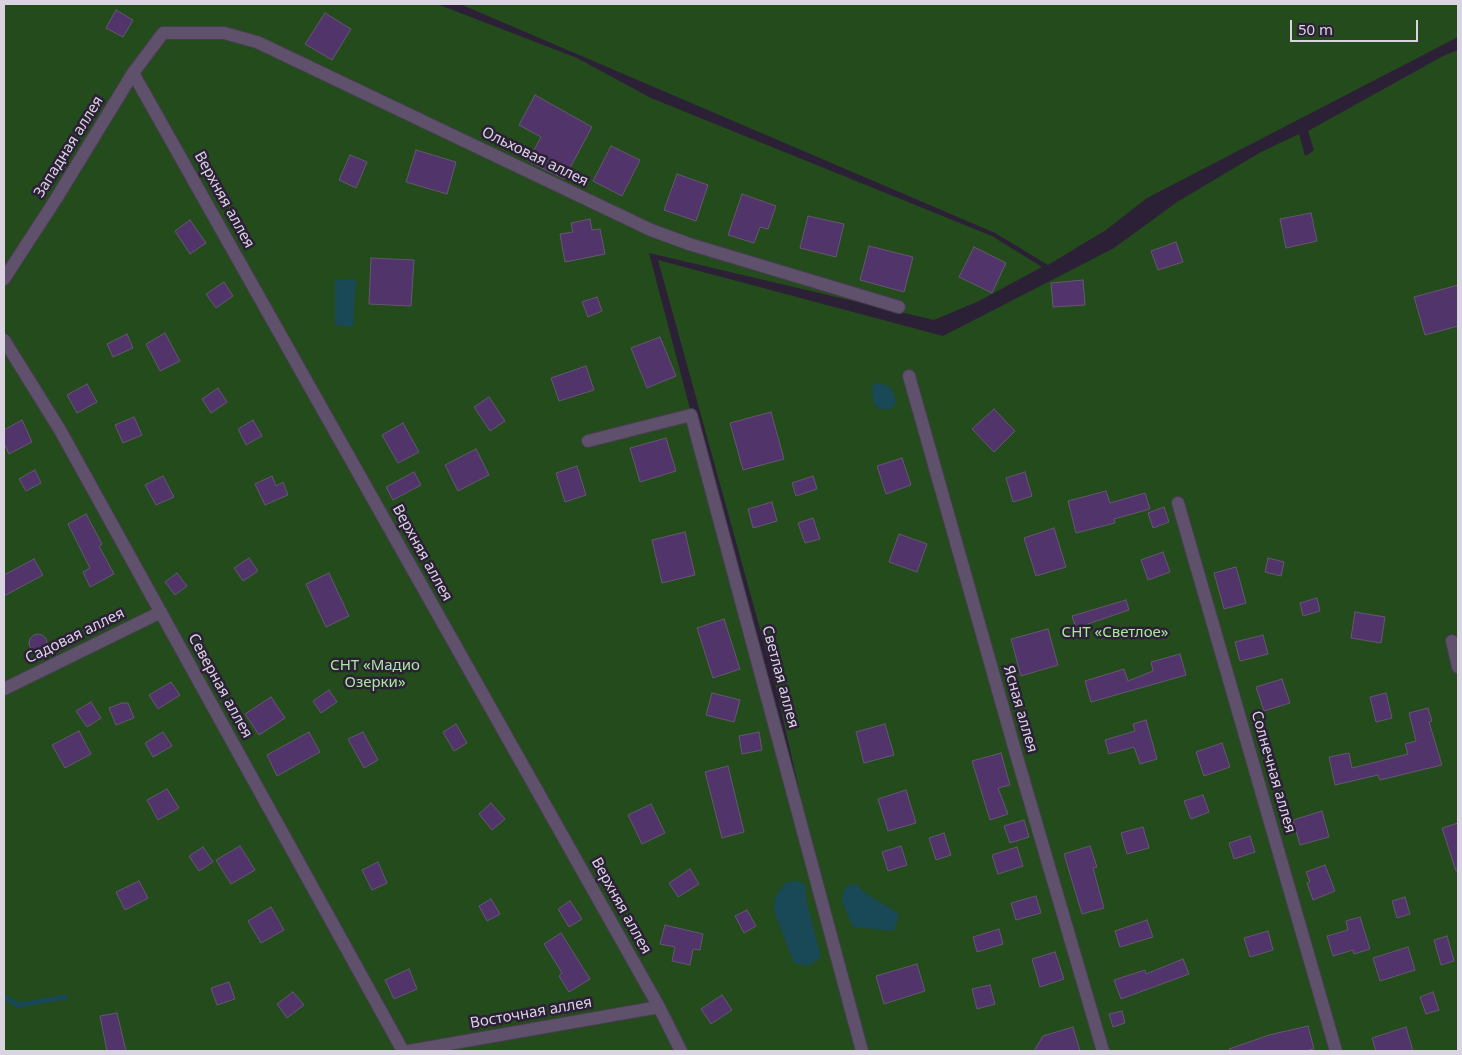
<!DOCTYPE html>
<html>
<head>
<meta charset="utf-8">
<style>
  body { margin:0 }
  #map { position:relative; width:1462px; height:1055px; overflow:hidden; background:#2c2037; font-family:"Noto Sans",sans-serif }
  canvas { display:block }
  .frame { position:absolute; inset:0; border:5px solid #dad3e2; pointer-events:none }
  .scale { position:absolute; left:1290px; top:20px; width:128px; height:22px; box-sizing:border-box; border:2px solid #dad3e2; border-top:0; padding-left:6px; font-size:15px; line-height:18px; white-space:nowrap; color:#dad3e2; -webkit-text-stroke:4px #2c2037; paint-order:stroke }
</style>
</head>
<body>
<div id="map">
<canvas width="1462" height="1055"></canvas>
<div class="frame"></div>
<div class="scale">50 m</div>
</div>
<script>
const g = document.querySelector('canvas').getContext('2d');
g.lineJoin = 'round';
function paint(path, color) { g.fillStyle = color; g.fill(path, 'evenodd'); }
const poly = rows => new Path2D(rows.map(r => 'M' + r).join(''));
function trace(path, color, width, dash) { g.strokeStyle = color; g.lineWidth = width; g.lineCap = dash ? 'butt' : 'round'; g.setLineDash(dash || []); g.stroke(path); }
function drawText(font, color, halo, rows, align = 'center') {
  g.font = font + ' "Noto Sans",sans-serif'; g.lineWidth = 5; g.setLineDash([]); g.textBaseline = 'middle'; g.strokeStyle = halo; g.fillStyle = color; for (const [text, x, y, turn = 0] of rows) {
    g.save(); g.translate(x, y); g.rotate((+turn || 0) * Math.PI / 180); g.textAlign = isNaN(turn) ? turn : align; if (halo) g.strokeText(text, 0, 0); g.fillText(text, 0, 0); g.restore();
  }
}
paint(poly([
  [4,4,437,4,577,58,651,98,992,236,1042,267,979,301,934,320,649,253,851,1020,775,683,658,260,943,336,1114,248,1177,202,1261,152,1299,134,1305,156,1309,154,1314,150,1308,131,1443,56,1458,50,1458,1051,4,1051],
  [460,4,1458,4,1458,37,1147,198,1106,230,1048,265,995,233]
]), '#234b1b');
paint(poly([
  [335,279,356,279,353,327,335,325],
  [877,383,889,386,893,392,896,402,891,409,879,409,873,402,872,386],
  [799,881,805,885,807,903,821,957,809,966,794,963,774,911,775,897,786,882],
  [849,885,859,885,862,891,899,914,894,931,853,927,842,902,843,891]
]), '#194856');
trace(poly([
  [4,997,18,1005,66,997]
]), '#194856', 5);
const building = poly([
  [116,10,133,20,123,37,106,28,116,10],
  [325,13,351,29,332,60,305,44,325,13],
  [535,95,592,127,564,179,528,161,541,137,519,125,535,95],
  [611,146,640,160,622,196,593,181,611,146],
  [416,150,456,162,447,194,406,182,416,150],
  [350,155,367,162,356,188,339,180,350,155],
  [677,174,708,185,696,221,664,210,677,174],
  [742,194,776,206,768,229,760,227,754,243,728,235,742,194],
  [1311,213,1317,241,1286,248,1280,219,1311,213],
  [808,216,844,224,836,257,800,248,808,216],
  [590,219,592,230,600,229,605,254,565,262,560,234,573,232,571,223,590,219],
  [190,220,206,243,190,254,175,231,190,220],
  [1176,242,1183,262,1158,270,1151,251,1176,242],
  [869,246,913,257,904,292,860,280,869,246],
  [974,247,1006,263,992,293,959,277,974,247],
  [371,258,414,260,411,306,369,304,371,258],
  [1083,280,1085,305,1053,307,1051,283,1083,280],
  [224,282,233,296,216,308,206,294,224,282],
  [1458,285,1458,326,1425,335,1414,297,1458,285],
  [597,297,602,311,588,317,582,302,597,297],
  [165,333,180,361,160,371,146,344,165,333],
  [127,334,133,348,113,357,107,344,127,334],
  [660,337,676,376,647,388,631,348,660,337],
  [586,366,594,390,559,401,551,378,586,366],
  [87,384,97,402,77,413,67,395,87,384],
  [218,388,227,402,211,413,202,399,218,388],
  [489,397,505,421,490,431,474,407,489,397],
  [994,409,1015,431,994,452,972,429,994,409],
  [771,412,784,459,743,470,730,423,771,412],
  [134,417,142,435,123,443,115,425,134,417],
  [22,420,32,442,9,454,4,443,4,430,22,420],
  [253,420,262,436,246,445,238,429,253,420],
  [403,423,419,452,398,463,382,435,403,423],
  [666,438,676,471,640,482,630,448,666,438],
  [476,449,489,475,458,491,445,465,476,449],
  [902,458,911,485,886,494,877,466,902,458],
  [577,466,586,495,565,502,556,473,577,466],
  [35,470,41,483,26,491,19,479,35,470],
  [414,472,421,485,393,500,386,487,414,472],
  [1025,472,1032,496,1013,502,1006,478,1025,472],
  [163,476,174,497,156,505,145,485,163,476],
  [272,476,276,486,283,482,288,495,265,505,255,484,272,476],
  [813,476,817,489,796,496,792,483,813,476],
  [1106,491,1110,503,1145,493,1150,509,1114,519,1115,523,1076,533,1068,501,1106,491],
  [772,502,777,521,753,528,748,509,772,502],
  [1164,507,1169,522,1153,528,1148,513,1164,507],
  [86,514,102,544,99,546,114,574,90,587,83,572,90,568,68,524,86,514],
  [813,518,820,539,805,543,798,523,813,518],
  [1054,528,1066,567,1036,576,1024,538,1054,528],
  [685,532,695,575,662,583,652,540,685,532],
  [899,534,927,544,917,572,889,562,899,534],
  [1163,552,1170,572,1148,580,1141,560,1163,552],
  [249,558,258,571,243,581,234,568,249,558],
  [1268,558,1284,562,1281,576,1265,572,1268,558],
  [34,559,43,575,4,596,4,575,34,559],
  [1236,567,1246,603,1224,609,1214,573,1236,567],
  [177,573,187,586,175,595,165,582,177,573],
  [329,573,349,616,326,627,306,584,329,573],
  [1317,598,1320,611,1303,616,1300,603,1317,598],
  [1126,600,1129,610,1076,628,1072,616,1126,600],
  [1355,612,1385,617,1381,643,1351,638,1355,612],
  [724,619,740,669,713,678,697,628,724,619],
  [1048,629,1058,665,1021,676,1011,639,1048,629],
  '29 643a9 9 0 1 1 18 0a9 9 0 1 1-18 0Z',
  [1263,635,1268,654,1240,661,1235,642,1263,635],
  [1180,654,1186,675,1091,702,1085,681,1124,669,1128,681,1153,671,1151,662,1180,654],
  [1282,679,1290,703,1264,711,1256,687,1282,679],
  [171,682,180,695,158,709,149,695,171,682],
  [329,690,337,702,321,713,313,701,329,690],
  [712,693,740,700,734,722,706,715,712,693],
  [1386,693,1392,718,1376,722,1370,697,1386,693],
  [271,697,285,718,259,735,245,714,271,697],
  [91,702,101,718,87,727,76,711,91,702],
  [122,703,128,703,134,718,116,725,109,708,122,703],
  [1428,708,1432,721,1429,722,1442,765,1380,780,1378,775,1335,785,1329,757,1349,753,1352,768,1408,754,1405,744,1416,741,1409,713,1428,708],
  [1146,720,1157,759,1140,764,1134,747,1109,754,1105,740,1135,731,1133,724,1146,720],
  [456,724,467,743,454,751,443,732,456,724],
  [885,724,894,755,864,763,856,732,885,724],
  [79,731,91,754,65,768,52,745,79,731],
  [163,732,172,746,153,757,145,743,163,732],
  [309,732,320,752,277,776,267,755,309,732],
  [363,732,378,760,364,768,348,739,363,732],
  [759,732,762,750,742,754,739,736,759,732],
  [1222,743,1230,767,1204,776,1196,752,1222,743],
  [1001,753,1010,785,998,788,1008,814,990,820,972,761,1001,753],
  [728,766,744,832,722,838,705,772,728,766],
  [167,789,179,808,158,820,147,800,167,789],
  [906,790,916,823,888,831,878,799,906,790],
  [1203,795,1209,812,1191,819,1184,801,1203,795],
  [491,803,505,819,492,830,479,814,491,803],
  [651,804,665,833,642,844,628,815,651,804],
  [1322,811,1329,837,1300,845,1293,820,1322,811],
  [1024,820,1029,837,1010,843,1004,826,1024,820],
  [1458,823,1458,870,1456,871,1442,828,1458,823],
  [1143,827,1149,848,1127,854,1121,833,1143,827],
  [944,833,951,855,936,860,929,838,944,833],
  [1250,836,1255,852,1234,859,1229,843,1250,836],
  [240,846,255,870,231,884,216,860,240,846],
  [901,846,907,865,888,871,882,852,901,846],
  [1090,846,1097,867,1093,868,1104,908,1082,914,1064,854,1090,846],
  [203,847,213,862,199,871,189,856,203,847],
  [1017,847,1023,866,998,874,992,855,1017,847],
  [378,862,387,883,372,890,362,870,378,862],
  [1325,865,1335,891,1313,900,1307,883,1310,882,1306,872,1325,865],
  [690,869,699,884,678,897,669,883,690,869],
  [139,881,148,898,125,910,116,892,139,881],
  [1036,896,1041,913,1016,920,1011,903,1036,896],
  [1405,897,1410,914,1397,918,1392,901,1405,897],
  [491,899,500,914,487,921,479,906,491,899],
  [570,901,582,919,569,927,558,909,570,901],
  [271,907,284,930,261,943,248,921,271,907],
  [747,910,756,926,744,933,735,916,747,910],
  [1360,917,1370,949,1354,954,1353,950,1333,956,1327,936,1348,930,1346,921,1360,917],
  [1147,920,1153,937,1120,947,1115,931,1147,920],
  [665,925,703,934,700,950,693,949,690,965,672,961,675,947,660,944,665,925],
  [999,929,1003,944,977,952,973,937,999,929],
  [1268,931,1273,950,1250,957,1244,938,1268,931],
  [561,933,590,979,569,992,559,976,562,973,544,944,561,933],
  [1447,936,1454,961,1441,965,1434,940,1447,936],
  [1408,947,1415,970,1380,981,1373,958,1408,947],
  [1055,952,1064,979,1040,987,1032,959,1055,952],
  [1183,959,1189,974,1121,999,1114,980,1145,970,1146,974,1183,959],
  [917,964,925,991,884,1004,876,976,917,964],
  [409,969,417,989,394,999,385,980,409,969],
  [229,982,235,999,217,1005,211,988,229,982],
  [990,985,995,1004,977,1009,972,989,990,985],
  [293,992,304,1005,287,1018,277,1004,293,992],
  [1433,992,1439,1010,1426,1014,1420,997,1433,992],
  [722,995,732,1010,711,1024,701,1009,722,995],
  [1122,1011,1125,1023,1113,1027,1109,1014,1122,1011],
  [117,1013,126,1051,107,1051,100,1016,117,1013],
  [1308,1026,1314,1049,1304,1051,1230,1051,1229,1049,1269,1035,1308,1026],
  [1073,1027,1080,1051,1034,1051,1043,1036,1073,1027],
  [1406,1027,1413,1051,1376,1051,1372,1038,1406,1027]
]);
paint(building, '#513469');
trace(building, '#655771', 1);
const minor = poly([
  [133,73,659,1007,681,1051],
  [4,279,56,199,133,73,163,33,224,33,257,42,651,230,689,244,899,307],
  [4,340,60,430,403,1051],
  [909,376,1016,754,1103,1051],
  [588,441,691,415,862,1051],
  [1178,503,1336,1051],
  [1452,641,1458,667],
  [4,689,161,612],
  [409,1051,659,1007]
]);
trace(minor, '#483e51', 14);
trace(minor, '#5f516b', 12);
drawText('15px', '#dad3e2', '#2c2037', [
  ["Западная аллея",69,147,-58],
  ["Ольховая аллея",535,157,26],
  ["Верхняя аллея",224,200,61],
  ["Верхняя аллея",422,553,61],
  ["Садовая аллея",75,636,-26],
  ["Светлая аллея",780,677,75],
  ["Северная аллея",220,686,61],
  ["Ясная аллея",1020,709,74],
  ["Солнечная аллея",1273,772,74],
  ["Верхняя аллея",621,906,61],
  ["Восточная аллея",531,1013,-10]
]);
drawText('15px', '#a8e89b', '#2c2037', [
  ["СНТ «Светлое»",1115,633],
  ["СНТ «Мадио",375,666],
  ["Озерки»",375,683]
]);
</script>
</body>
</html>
